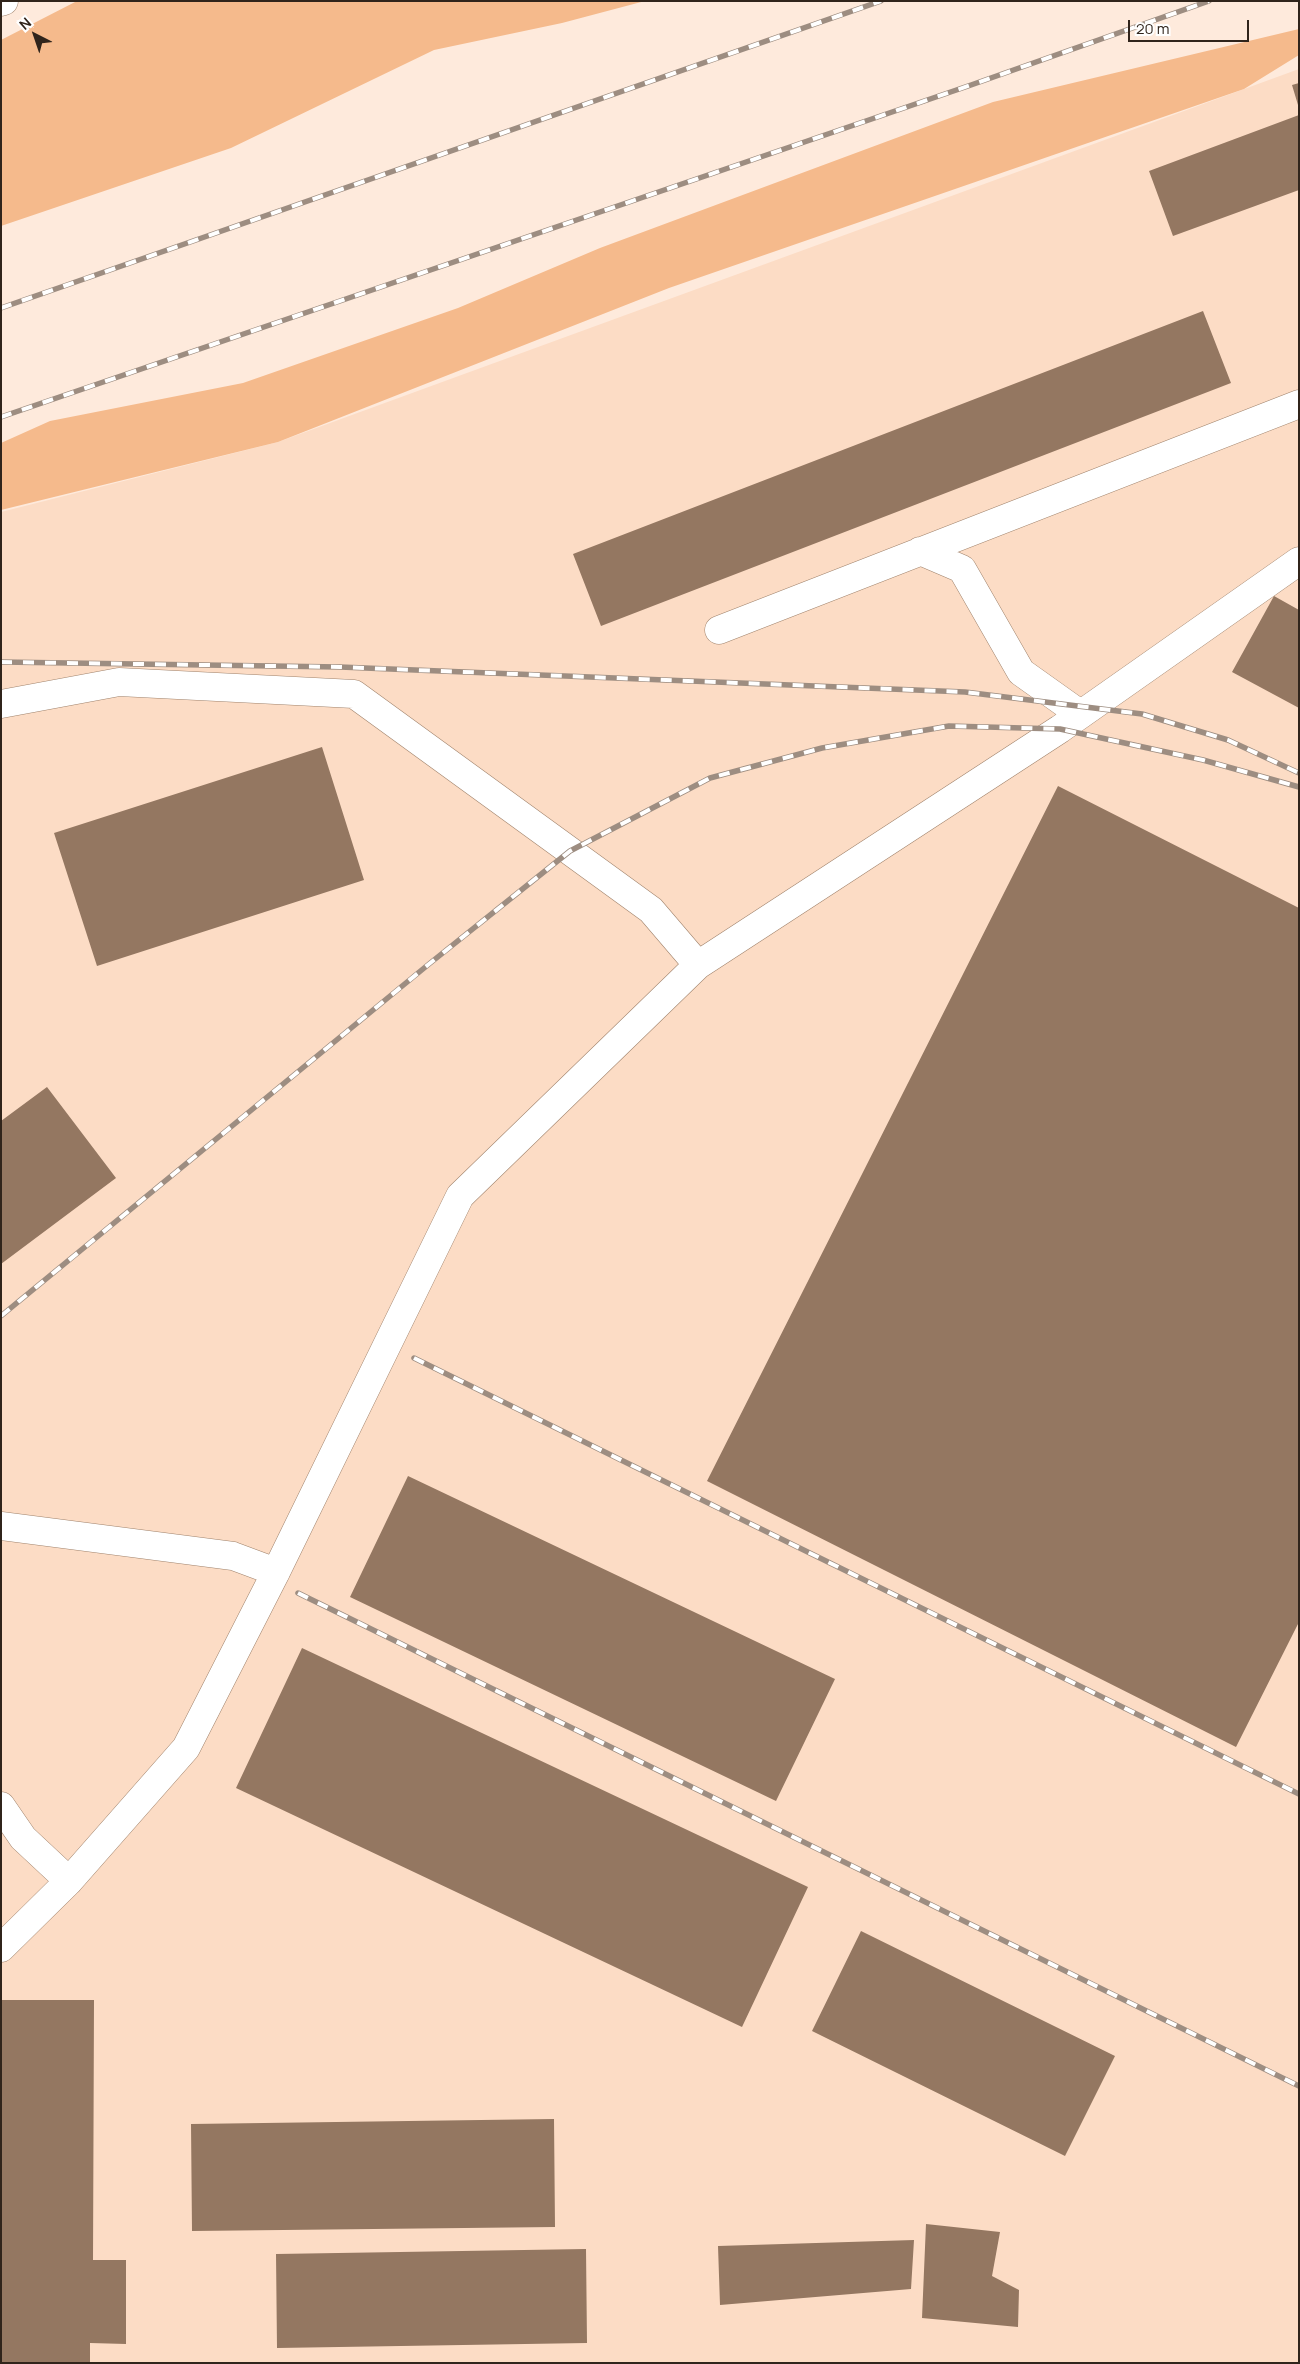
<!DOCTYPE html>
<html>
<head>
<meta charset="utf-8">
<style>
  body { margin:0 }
  #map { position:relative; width:1300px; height:2364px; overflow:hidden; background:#feeadc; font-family:Manrope,sans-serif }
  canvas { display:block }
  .frame { position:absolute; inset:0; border:2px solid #30241b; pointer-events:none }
  .north { position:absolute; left:10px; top:10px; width:50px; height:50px; -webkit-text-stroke:4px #fff; paint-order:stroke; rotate:319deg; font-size:14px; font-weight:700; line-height:20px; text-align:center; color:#30241b }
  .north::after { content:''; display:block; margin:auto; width:18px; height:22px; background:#30241b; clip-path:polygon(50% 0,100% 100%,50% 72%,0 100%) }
  .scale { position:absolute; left:1128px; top:20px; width:121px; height:22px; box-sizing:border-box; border:2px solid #30241b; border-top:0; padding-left:6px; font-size:15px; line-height:18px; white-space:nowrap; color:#30241b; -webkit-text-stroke:4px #fff; paint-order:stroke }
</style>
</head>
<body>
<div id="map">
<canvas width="1300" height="2364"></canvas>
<div class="frame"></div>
<div class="north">N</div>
<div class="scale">20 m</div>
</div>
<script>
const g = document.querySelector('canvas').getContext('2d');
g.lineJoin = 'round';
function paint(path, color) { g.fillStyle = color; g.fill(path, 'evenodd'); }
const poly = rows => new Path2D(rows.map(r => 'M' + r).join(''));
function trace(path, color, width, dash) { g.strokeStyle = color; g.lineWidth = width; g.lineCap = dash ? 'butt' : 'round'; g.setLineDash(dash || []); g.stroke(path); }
paint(poly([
  [1299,69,1299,2363,1,2363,1,512,278,442]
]), '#fcdcc5');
paint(poly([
  [77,1,645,1,562,23,434,50,231,148,1,226,1,40],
  [1299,29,1299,55,1244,89,669,288,278,442,1,510,1,443,50,421,243,383,458,308,600,248,993,102]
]), '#f5ba8c');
paint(poly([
  [1299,83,1299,105,1298,105,1292,85],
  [1299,115,1299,190,1173,236,1149,171],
  [1203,311,1231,383,601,626,573,554],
  [1274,596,1299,610,1299,708,1232,672],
  [322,747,364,880,97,966,54,833],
  [1058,786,1299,908,1299,1622,1236,1747,707,1481],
  [47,1087,116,1178,1,1264,1,1121],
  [408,1476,835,1679,776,1801,350,1597],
  [302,1648,808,1887,742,2027,236,1788],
  [861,1931,1115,2056,1065,2156,812,2031],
  [1,2000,94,2000,93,2260,126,2260,126,2344,90,2343,90,2363,1,2363],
  [554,2119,555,2227,192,2231,191,2124],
  [926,2224,1000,2232,992,2276,1019,2290,1018,2327,922,2318],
  [914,2240,911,2289,720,2305,718,2246],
  [586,2249,587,2343,277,2348,276,2254]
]), '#947761');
const minor = poly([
  [1,2,4,1],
  [920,551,962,569,1021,672,1080,714],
  [719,630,1299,404],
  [1,704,119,682,354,694,651,910,698,965],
  [1,1526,233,1556,276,1572],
  [1,1806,23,1838,69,1881],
  [1,1948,69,1881,186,1748,276,1572,460,1196,698,965,1060,729,1299,561]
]);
trace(minor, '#a0836c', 29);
trace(minor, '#fff', 28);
const rail = poly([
  [1,308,881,1],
  [1,417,971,85,1209,1],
  [1,662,340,667,965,692,1142,714,1228,740,1299,773],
  [1,1316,429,964,570,851,710,778,822,748,949,726,1060,729,1203,760,1299,787],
  [414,1358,1299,1794],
  [298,1593,1299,2086]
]);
trace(rail, '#9d8d81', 5.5);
trace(rail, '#fff', 4, [11]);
</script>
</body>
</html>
